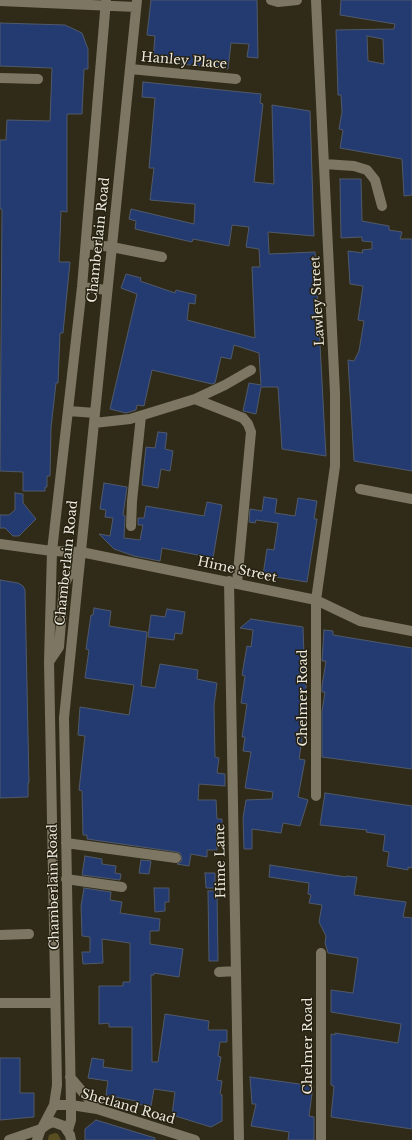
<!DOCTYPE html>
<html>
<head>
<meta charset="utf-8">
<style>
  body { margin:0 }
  canvas { display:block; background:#302b19 }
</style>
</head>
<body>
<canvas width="412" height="1140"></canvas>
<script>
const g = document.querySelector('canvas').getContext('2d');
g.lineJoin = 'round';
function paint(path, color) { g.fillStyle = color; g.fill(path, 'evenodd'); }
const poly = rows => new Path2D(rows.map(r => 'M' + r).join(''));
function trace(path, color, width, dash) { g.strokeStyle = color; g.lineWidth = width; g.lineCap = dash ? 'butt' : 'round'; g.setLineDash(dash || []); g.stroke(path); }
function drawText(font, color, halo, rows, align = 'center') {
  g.font = font + ' "Libre Baskerville",serif'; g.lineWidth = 3; g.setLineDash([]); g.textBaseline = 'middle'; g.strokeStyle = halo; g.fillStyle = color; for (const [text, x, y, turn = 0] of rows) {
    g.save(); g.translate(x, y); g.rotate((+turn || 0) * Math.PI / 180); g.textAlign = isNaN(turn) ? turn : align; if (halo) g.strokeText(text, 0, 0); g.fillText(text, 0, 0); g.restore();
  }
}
paint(poly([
  [55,1133,58,1134,61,1140,48,1140,49,1135]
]), '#594d22');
const building = poly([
  [151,0,257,0,258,58,247,57,249,44,231,43,228,69,153,61,155,36,147,35,151,0],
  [341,0,412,0,412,195,404,196,402,159,340,148,343,130,339,129,342,112,341,95,338,95,336,30,394,29,395,24,340,15,341,0],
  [367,36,383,39,384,64,368,61,367,36],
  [0,23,65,25,82,33,88,49,88,69,84,69,82,114,67,114,67,212,61,211,59,262,70,262,63,333,60,333,58,383,56,383,51,428,50,476,47,476,47,487,45,487,45,491,23,491,23,472,0,471,2,209,0,209,0,140,6,140,7,120,50,121,52,68,0,66,0,23],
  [143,82,261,94,260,103,263,104,254,182,274,184,272,105,310,111,314,236,268,232,269,251,269,254,315,252,326,456,282,449,278,387,261,387,256,414,243,411,249,383,261,385,259,353,234,345,231,359,221,357,215,383,212,384,152,370,144,406,137,405,136,410,126,413,110,409,137,294,121,288,126,274,141,278,140,281,175,293,176,290,196,295,195,304,189,303,187,320,255,338,252,267,260,267,259,249,246,247,249,227,232,225,229,246,193,239,192,242,135,229,136,221,129,219,131,209,194,224,195,204,150,200,154,168,149,168,155,98,142,97,143,82],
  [340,179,361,179,362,221,389,226,389,230,402,232,400,239,412,239,412,471,354,461,348,360,354,361,359,351,364,321,358,320,363,286,350,284,348,251,363,253,362,250,372,249,372,242,362,241,362,237,341,238,340,179],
  [158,432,167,433,165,449,173,451,170,471,161,469,158,488,142,485,146,447,155,448,158,432],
  [104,483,127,487,123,515,125,516,124,538,140,540,143,525,138,525,138,518,144,518,146,506,204,516,207,502,222,505,213,558,162,548,160,561,134,556,114,549,99,534,110,536,113,518,105,517,106,510,100,509,104,483],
  [15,493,23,494,23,503,36,519,19,536,13,536,5,528,0,528,0,515,9,515,15,510,15,493],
  [264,497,277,499,275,513,295,516,298,498,317,501,314,519,317,519,307,582,263,575,267,549,274,550,278,523,256,520,255,523,249,522,250,509,262,511,264,497],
  [0,580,18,583,23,586,25,590,29,783,28,783,28,797,0,798,0,580],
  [94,608,111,611,109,626,147,632,141,686,155,688,160,664,198,670,197,679,217,683,214,705,215,757,219,758,217,773,225,774,225,786,199,784,198,800,216,800,217,819,222,819,222,827,216,827,217,850,207,850,207,857,191,854,189,866,177,864,181,862,182,858,180,853,177,852,87,839,87,835,83,835,82,791,79,790,85,736,78,735,80,707,129,715,134,685,85,678,89,650,86,649,91,615,93,615,94,608],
  [167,609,185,612,182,634,175,633,174,640,148,637,151,615,165,617,167,609],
  [251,619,303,627,304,655,306,656,306,713,299,759,305,760,298,797,308,800,300,826,283,823,281,833,252,829,252,849,244,849,243,818,246,800,272,799,273,792,245,788,251,752,243,751,245,737,242,737,247,704,241,703,245,676,242,675,247,646,251,647,253,630,240,628,251,619],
  [324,630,333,631,333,635,412,648,412,769,322,757,322,711,325,692,322,692,322,686,326,661,322,661,324,630],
  [325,793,412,806,412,868,408,867,408,870,387,866,389,852,383,851,385,835,366,832,367,830,320,825,325,793],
  [85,856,102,859,102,864,116,866,115,873,121,874,120,880,82,875,85,856],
  [141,860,151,861,149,874,139,873,141,860],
  [270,865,346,877,346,876,357,877,354,895,406,902,403,917,412,918,412,1129,331,1117,334,1086,331,1085,331,1034,335,1035,335,1033,398,1043,401,1024,331,1012,331,990,353,993,358,958,328,953,325,943,326,936,319,922,322,905,309,903,311,895,308,894,309,883,269,877,270,865],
  [205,873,215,873,215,888,206,888,205,873],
  [84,888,111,892,110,900,122,902,120,913,160,919,159,931,150,931,150,944,183,949,179,977,154,973,154,975,151,975,152,1062,158,1062,165,1014,209,1021,208,1030,227,1030,227,1042,220,1042,218,1056,221,1057,217,1080,222,1081,220,1094,222,1095,222,1121,211,1127,172,1115,175,1092,154,1089,151,1106,135,1104,136,1101,106,1095,108,1081,88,1078,92,1058,104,1060,103,1067,132,1071,132,1027,109,1027,109,1023,99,1024,99,986,123,986,123,982,130,982,130,943,102,939,103,963,83,964,82,952,90,952,90,937,82,936,81,906,84,888],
  [154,888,169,888,169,902,165,902,165,911,155,912,154,888],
  [208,891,217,891,218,961,209,961,208,891],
  [0,1058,20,1058,20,1093,34,1093,34,1117,0,1120,0,1058],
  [250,1077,313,1086,309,1116,314,1117,314,1140,288,1140,289,1132,251,1126,256,1104,252,1104,250,1077],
  [96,1120,155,1138,155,1140,85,1140,85,1129,96,1120]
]);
paint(building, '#233b70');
trace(building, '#50596a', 1);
trace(poly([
  [271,0,278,2,297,0],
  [0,1,136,7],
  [130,69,236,79],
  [0,78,38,79],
  [324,164,354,166,367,170,375,180,382,206],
  [86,244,112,247,162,257],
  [82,287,107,290],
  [195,399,243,418,248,424,251,432,237,583],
  [69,411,95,413],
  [94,423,130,419,195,399,225,385,251,370],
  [360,489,412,499],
  [131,526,132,501,141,416],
  [0,544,52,551,81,552,316,600,360,621,412,631],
  [229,581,239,1140],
  [49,662,59,647,64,585,79,556],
  [316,796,316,600,335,466,335,393,316,0],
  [66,843,176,858],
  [66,879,122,887],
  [0,935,29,934],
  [321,953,321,1140],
  [219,972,236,971],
  [0,1003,55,1003],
  [70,1077,97,1109],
  [54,1105,71,1105,97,1109,195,1140],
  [43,1126,54,1105,57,1085,49,662,52,551,82,287,106,0],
  [68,1130,71,1120,71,1105,64,718,137,0],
  [9,1140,41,1129],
  [37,1140,41,1129,48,1124,53,1122,64,1126,70,1135,71,1140]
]), '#7c7662', 10);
drawText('13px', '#ece9de', '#262110', [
  ["Hanley Place",184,61,5],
  ["Chamberlain Road",99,240,-84],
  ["Lawley Street",318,301,-93],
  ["Chamberlain Road",67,563,-84],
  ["Hime Street",237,570,12],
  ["Chelmer Road",303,698,-90],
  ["Hime Lane",221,861,-91],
  ["Chamberlain Road",54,887,-91],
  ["Chelmer Road",308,1046,-90],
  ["Shetland Road",128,1107,16]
]);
</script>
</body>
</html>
